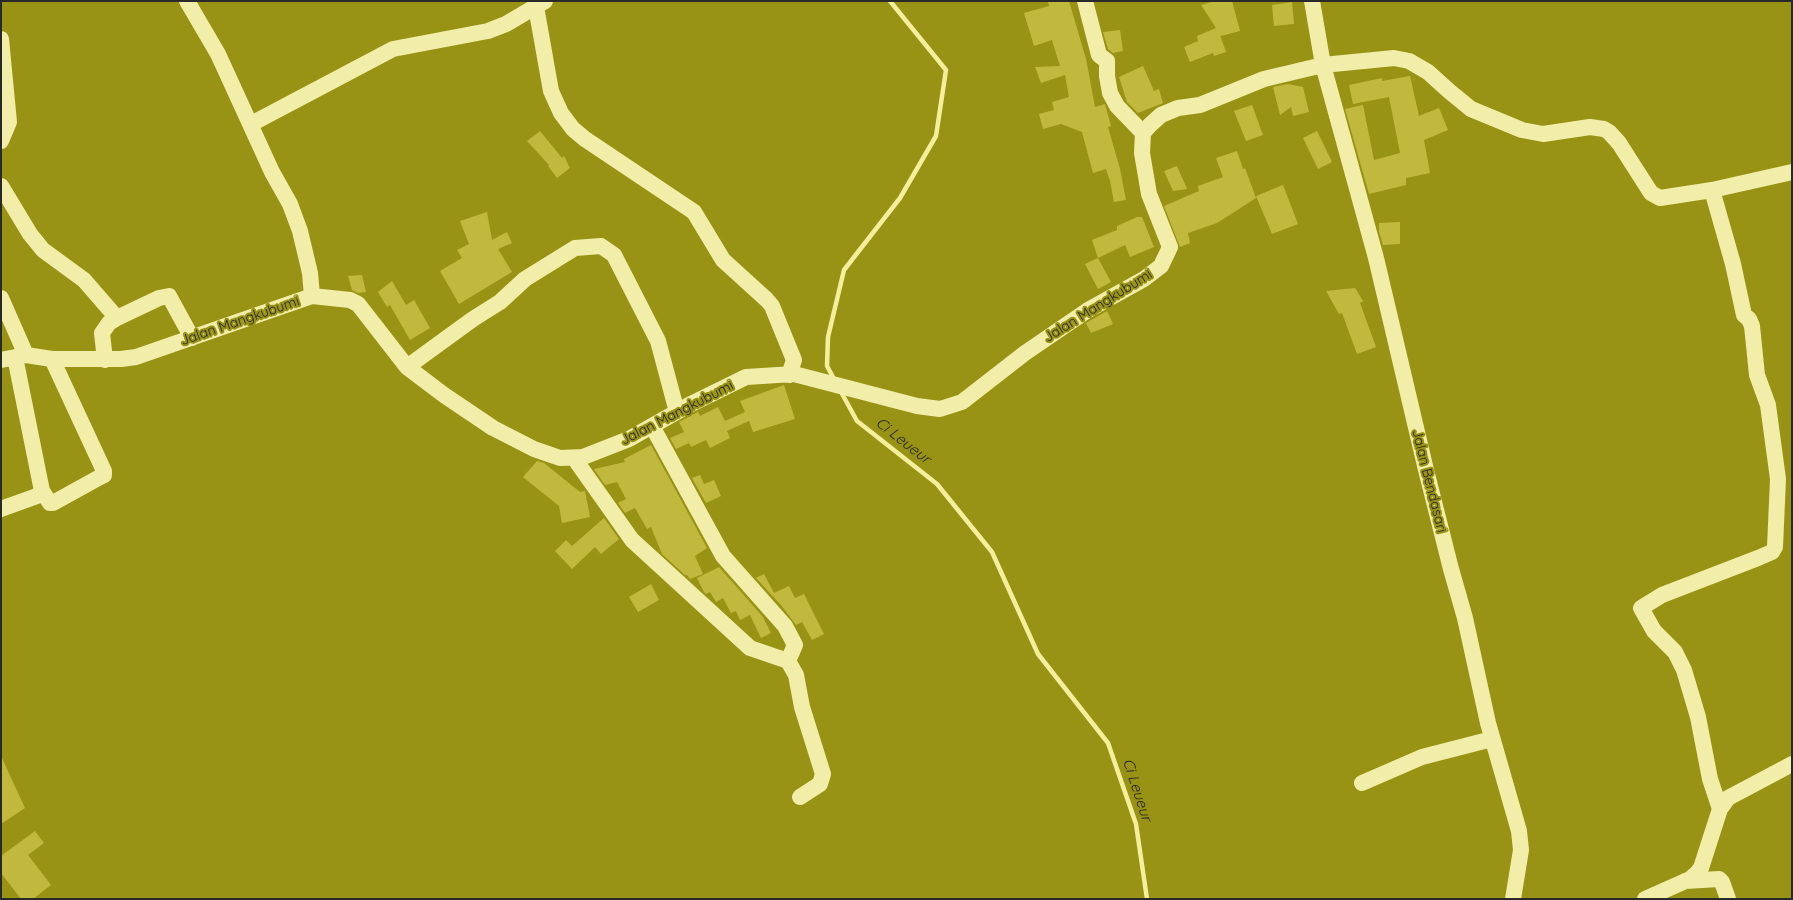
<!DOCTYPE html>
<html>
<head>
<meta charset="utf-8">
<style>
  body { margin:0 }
  #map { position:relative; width:1793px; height:900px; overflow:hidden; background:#999315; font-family:Quicksand,sans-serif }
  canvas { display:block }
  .frame { position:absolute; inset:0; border:2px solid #292929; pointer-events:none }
</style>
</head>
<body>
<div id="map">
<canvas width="1793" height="900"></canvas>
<div class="frame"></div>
</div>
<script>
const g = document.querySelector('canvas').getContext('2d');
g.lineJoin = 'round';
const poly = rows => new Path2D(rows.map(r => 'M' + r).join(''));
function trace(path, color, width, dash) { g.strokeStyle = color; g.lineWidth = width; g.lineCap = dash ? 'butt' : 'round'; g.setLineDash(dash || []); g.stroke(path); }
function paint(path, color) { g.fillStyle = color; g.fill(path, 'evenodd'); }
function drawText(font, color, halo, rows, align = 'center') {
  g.font = font + ' Quicksand,sans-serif'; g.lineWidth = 4; g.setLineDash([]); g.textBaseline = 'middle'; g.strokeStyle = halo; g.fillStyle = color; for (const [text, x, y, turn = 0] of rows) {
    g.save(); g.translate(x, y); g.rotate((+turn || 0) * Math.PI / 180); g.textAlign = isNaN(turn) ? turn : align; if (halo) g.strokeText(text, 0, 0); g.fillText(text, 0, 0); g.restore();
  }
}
trace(poly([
  [834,379,827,366,828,337,844,270,900,198,936,136,946,70,890,1],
  [840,390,857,421,937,484,992,552,1038,654,1108,743,1136,824,1147,899]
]), '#f5ee9c', 4.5);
paint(poly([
  [1048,1,1069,1,1086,59,1095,107,1105,104,1111,126,1108,127,1120,169,1126,200,1114,202,1110,181,1106,169,1093,173,1082,132,1061,124,1043,129,1039,114,1054,110,1052,102,1069,97,1065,75,1041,83,1035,67,1060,66,1052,40,1034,46,1024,13,1049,6],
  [1215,1,1232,1,1240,31,1221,36,1220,35,1226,52,1214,56,1213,53,1190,62,1184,47,1198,41,1197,36,1216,28,1201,5],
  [1292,2,1294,24,1274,26,1272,5],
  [1120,30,1123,51,1113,53,1108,49,1103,32],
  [1143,66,1154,91,1159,89,1163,103,1138,113,1127,102,1119,77],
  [1410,76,1419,116,1439,108,1448,130,1424,140,1430,173,1406,178,1406,185,1369,194,1345,109,1363,105,1374,160,1400,153,1389,97,1353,104,1349,85,1382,78,1382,81],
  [1288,84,1303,87,1309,112,1293,116,1291,107,1280,115,1273,87],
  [1252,105,1263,135,1246,141,1234,111],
  [540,131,562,158,564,156,570,168,557,178,548,166,549,165,527,141],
  [1317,131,1332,162,1318,169,1303,138],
  [1237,151,1243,169,1245,168,1256,198,1217,223,1188,233,1190,243,1180,247,1164,206,1199,191,1198,186,1223,177,1216,158],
  [1177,166,1187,189,1173,191,1164,171],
  [1283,185,1298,224,1272,234,1256,196],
  [487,212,492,240,507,232,512,243,498,249,512,272,459,304,440,271,462,258,457,250,469,244,460,221],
  [1137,217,1142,217,1154,247,1130,257,1125,245,1098,258,1092,240,1117,230,1117,226],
  [1400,222,1400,244,1383,245,1379,232,1379,223],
  [1098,258,1111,282,1098,289,1085,264],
  [362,275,366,292,358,293,352,290,348,276],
  [392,281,406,305,414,300,430,328,410,340,390,305,387,307,378,292],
  [1355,288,1363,301,1360,303,1376,347,1357,354,1342,313,1339,314,1326,291],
  [1107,311,1113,324,1091,333,1086,323],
  [784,385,795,419,753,432,749,421,727,431,730,438,710,448,706,440,691,447,689,443,676,449,670,438,684,432,679,422,698,412,700,416,718,407,725,421,745,412,740,401],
  [651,445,707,548,695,556,703,574,690,579,687,575,685,575,662,554,651,527,647,529,635,508,625,513,618,503,626,499,617,482,605,485,594,469,625,462,624,459],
  [537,461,544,463,580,492,585,491,590,517,562,523,559,506,523,477],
  [700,475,704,484,714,480,721,496,706,503,692,478],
  [604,518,619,539,601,554,595,547,572,569,555,551,566,540,572,546],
  [719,567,763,617,771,633,761,638,750,615,740,620,736,611,731,613,723,598,716,602,710,592,706,594,704,592,697,578],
  [764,574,774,593,789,586,795,598,804,594,824,634,812,640,802,622,796,625,781,605,756,578],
  [651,584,659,600,638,612,629,597],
  [1,756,25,808,1,824],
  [35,831,44,843,28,855,51,885,33,899,21,899,1,873,1,856]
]), '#c1b93e');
trace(poly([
  [187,1,218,54,272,172,290,204,300,231,310,273,312,296],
  [535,1,551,91,561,113,573,129,585,139,694,212,723,260,767,300,772,306,794,360,789,375],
  [1085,1,1099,55,1107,61,1107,76,1110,93,1117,106,1143,133],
  [1312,1,1323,65,1376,258,1426,470,1451,569,1465,618,1488,723,1519,831,1521,850,1513,899],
  [1,39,9,122,1,141],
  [251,124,393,49,488,31,506,24,545,1],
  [1,186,30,234,43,250,84,280,117,318,159,298,169,296,192,338],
  [1712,190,1733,264,1744,315,1749,319,1752,326,1757,375,1768,405,1778,479,1775,547,1772,552,1758,558,1662,595,1641,608,1654,631,1675,652,1684,670,1698,717,1710,779,1720,809],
  [1,298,26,355],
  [1,360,26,355,52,359,121,359,136,357,312,296,350,300,358,304,407,367,444,395,493,428,534,449,560,458,583,457,629,439,689,405,746,377,794,374,917,406,940,409,962,402,1025,353,1088,310,1144,279,1161,266,1170,247,1149,194,1142,153,1143,133,1150,125,1161,115,1178,108,1200,105,1264,79,1323,65,1394,58,1409,61,1428,72,1449,91,1471,109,1522,130,1543,134,1590,127,1604,129,1609,132,1619,143,1651,193,1660,198,1712,190,1792,172],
  [105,360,102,333,109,323,117,318],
  [407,367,473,319,500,302,525,279,575,248,601,246,614,255,658,341,677,412],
  [652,426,723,556,785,626,795,645,788,661],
  [574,458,632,540,750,648,788,661,796,675,802,707,823,774,820,784,800,797],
  [42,491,50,503,53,503,100,477,104,475,104,471,52,359],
  [1,509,37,496,42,491,15,357],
  [1362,783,1422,757,1492,739],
  [1685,881,1719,879,1722,882,1728,899],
  [1645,899,1690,879,1697,873,1701,868,1720,809,1728,798,1792,764]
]), '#f2eea9', 16);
drawText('14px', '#292929', '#999315', [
  ["Jalan Mangkubumi",1098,306,-32],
  ["Jalan Mangkubumi",240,321,-19],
  ["Jalan Mangkubumi",677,413,-27],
  ["Jalan Bendasari",1429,481,76]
]);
drawText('italic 15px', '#282822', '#999315', [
  ["Ci Leueur",903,441,38],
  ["Ci Leueur",1137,790,72]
]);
</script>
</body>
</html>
